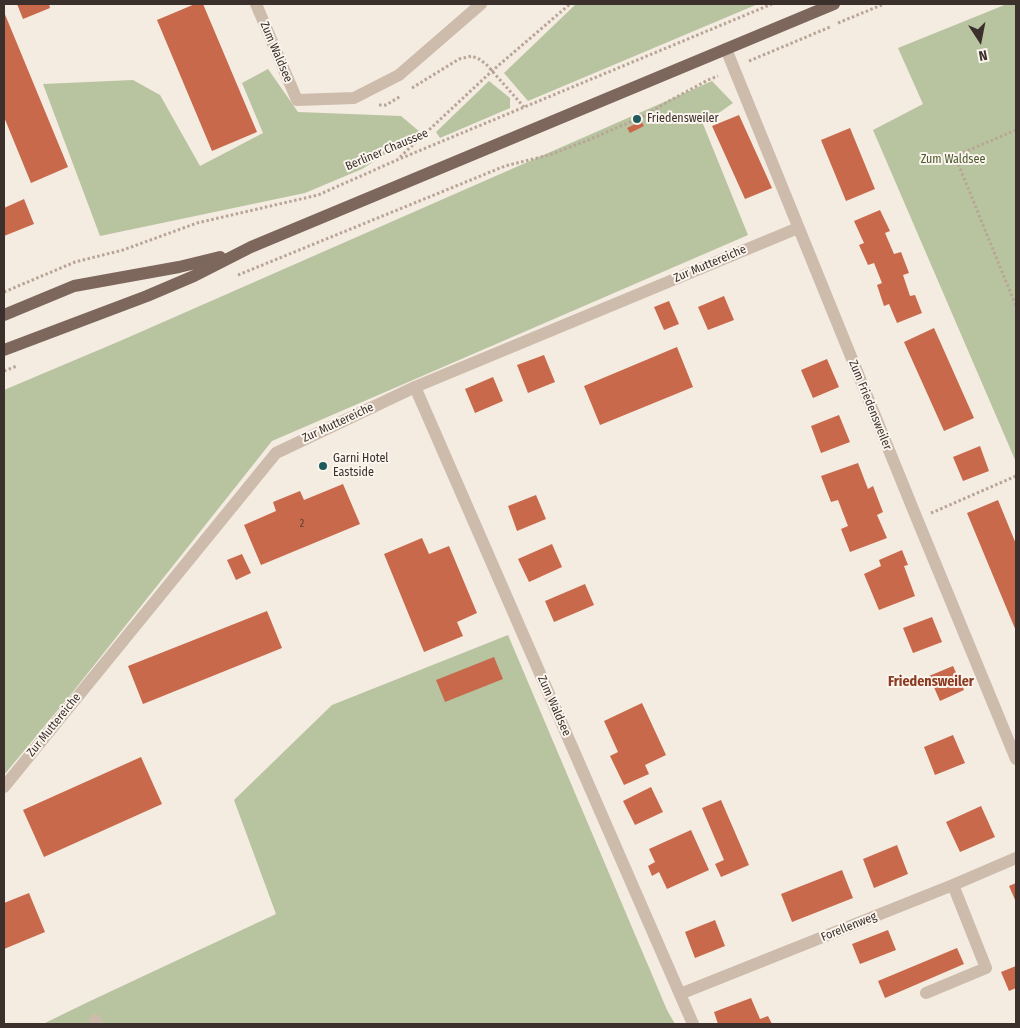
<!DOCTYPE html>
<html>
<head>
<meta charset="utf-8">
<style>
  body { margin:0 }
  #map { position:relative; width:1020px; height:1028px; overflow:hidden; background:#f4ebe1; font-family:"Fira Sans Condensed",sans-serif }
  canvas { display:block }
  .frame { position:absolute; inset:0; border:5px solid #3b302b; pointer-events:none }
  .north { position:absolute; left:955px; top:15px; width:50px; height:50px; -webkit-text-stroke:4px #fbf5ee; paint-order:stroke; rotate:169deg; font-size:14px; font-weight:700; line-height:20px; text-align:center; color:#3b302b }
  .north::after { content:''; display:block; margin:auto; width:18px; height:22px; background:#3b302b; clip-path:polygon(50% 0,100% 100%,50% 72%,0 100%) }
</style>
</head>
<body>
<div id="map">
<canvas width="1020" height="1028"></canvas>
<div class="frame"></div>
<div class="north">N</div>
</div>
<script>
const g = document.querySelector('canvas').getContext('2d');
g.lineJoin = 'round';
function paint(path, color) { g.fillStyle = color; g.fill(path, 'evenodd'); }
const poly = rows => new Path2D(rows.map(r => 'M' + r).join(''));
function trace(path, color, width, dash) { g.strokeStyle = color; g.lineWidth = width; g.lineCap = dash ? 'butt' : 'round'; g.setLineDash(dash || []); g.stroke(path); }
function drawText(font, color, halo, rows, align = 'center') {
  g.font = font + ' "Fira Sans Condensed",sans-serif'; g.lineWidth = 4; g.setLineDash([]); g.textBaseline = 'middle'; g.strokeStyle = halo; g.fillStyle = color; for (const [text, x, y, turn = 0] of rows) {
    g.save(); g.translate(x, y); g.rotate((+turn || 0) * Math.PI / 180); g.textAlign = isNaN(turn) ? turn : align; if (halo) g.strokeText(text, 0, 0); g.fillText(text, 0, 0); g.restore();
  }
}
paint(poly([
  [576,4,758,4,528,101,504,73],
  [1007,4,1016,4,1016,462,873,130,923,104,898,48],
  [268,69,298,112,401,116,420,132,362,169,305,193,100,236,43,84,133,80,160,95,200,166,263,133,242,83],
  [489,81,510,98,510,108,440,138,436,132],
  [712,81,733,103,703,124,748,235,272,441,72,693,4,775,4,390,120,341],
  [508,635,667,1010,675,1024,43,1024,88,1002,276,914,234,800,332,705]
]), '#b8c4a0');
paint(poly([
  [17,4,49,4,50,8,23,19],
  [195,4,203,4,257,132,212,151,157,20],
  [4,12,68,167,31,183,4,117],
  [739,115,772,188,745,199,712,126],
  [641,121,644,126,630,133,627,128],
  [850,128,875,189,846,201,821,140],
  [24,199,34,224,4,236,4,208],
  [880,210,890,231,885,233,894,254,901,252,909,273,903,275,910,296,915,295,922,313,897,323,889,304,884,306,877,285,882,283,874,263,868,265,859,245,864,243,854,221],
  [724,296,734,320,708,330,698,307],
  [669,301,679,324,664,330,654,307],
  [934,328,974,418,944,431,904,342],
  [677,347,693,387,600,425,584,386],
  [544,355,555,382,528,393,517,365],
  [827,359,839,387,813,398,801,370],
  [493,377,503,401,475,413,465,389],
  [839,415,850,442,821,453,811,426],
  [980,446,989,471,963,481,953,457],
  [858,463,868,489,873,486,883,512,877,515,887,538,850,552,841,529,848,526,838,500,831,502,821,476],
  [343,484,360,524,261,565,244,525,276,511,273,502,300,491,304,500],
  [536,495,546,519,517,531,508,506],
  [998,500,1016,544,1016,631,967,513],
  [422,538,429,554,449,546,477,613,457,622,463,636,424,652,384,554],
  [552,544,562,567,529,582,518,559],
  [902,550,908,565,904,566,915,596,879,610,864,574,881,566,879,560],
  [242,554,251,573,236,580,227,560],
  [585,584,594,605,554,622,545,601],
  [267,611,282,648,143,704,128,666],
  [932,617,942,642,913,653,903,628],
  [494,657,503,679,445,702,436,680],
  [953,666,964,690,940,701,929,676],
  [642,703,666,755,645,765,649,774,624,785,610,756,618,752,604,721],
  [953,735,965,763,935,775,924,747],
  [141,757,162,804,44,857,23,810],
  [651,787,663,812,635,825,623,801],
  [721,800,749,865,721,877,715,864,724,860,702,808],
  [981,806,995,837,960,852,946,822],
  [691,830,709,870,667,889,659,872,652,876,648,866,655,862,649,849],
  [897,845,908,874,874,888,863,859],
  [842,870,853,898,792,922,781,894],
  [1016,883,1016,902,1009,886],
  [29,893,45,932,4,949,4,903],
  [715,920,725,946,695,958,685,932],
  [888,930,896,950,860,964,852,944],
  [957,948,964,964,885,998,878,981],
  [1016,966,1016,988,1009,991,1001,972],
  [751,998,760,1019,768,1016,772,1024,718,1024,714,1012]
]), '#c8694b');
trace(poly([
  [838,23,884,4],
  [749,61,830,27],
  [412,88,459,59,472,56,479,59,486,64,524,107],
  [379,105,386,105,401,96],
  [1016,130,955,156,1016,306],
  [400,157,492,71,570,4],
  [238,275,505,166,549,155,586,141,644,116,669,101,708,80,718,76],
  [4,292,75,262,123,250,197,223,318,195,397,160,772,4],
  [4,371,17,366],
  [931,513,1016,476]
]), '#b9a596', 3, [2.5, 2.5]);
trace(poly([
  [256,4,297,100,354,98,399,75,481,4],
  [726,49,917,519,1016,759],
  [415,387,693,1024],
  [4,787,276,453,415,387,798,228],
  [926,993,986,968,953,885],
  [680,994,953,885,1016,858],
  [95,1020,97,1024]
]), '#cdbbac', 12);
trace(poly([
  [4,315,74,286,179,267,220,257],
  [4,350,147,296,194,276,251,247,335,212,834,4]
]), '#7d675c', 12);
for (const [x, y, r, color] of [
  [637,119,5,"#1f5a5e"],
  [323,466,5,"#1f5a5e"]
]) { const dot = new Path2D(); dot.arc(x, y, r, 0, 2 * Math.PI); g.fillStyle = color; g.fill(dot); trace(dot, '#fbf5ee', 2); }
drawText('10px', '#5e3e33', null, [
  ["2",302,524]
]);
drawText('12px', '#3b302b', '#fbf5ee', [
  ["Zum Waldsee",276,52,67],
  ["Berliner Chaussee",387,150,-23],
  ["Zur Muttereiche",710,264,-23],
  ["Zum Friedensweiler",870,405,68],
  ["Zur Muttereiche",338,423,-25],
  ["Zum Waldsee",554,706,66],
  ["Zur Muttereiche",54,725,-51],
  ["Forellenweg",849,927,-22]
]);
drawText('12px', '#3b302b', '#fbf5ee', [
  ["Friedensweiler",647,119],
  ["Garni Hotel",333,459],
  ["Eastside",333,473]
], 'left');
drawText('12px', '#4a5a2e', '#fbf5ee', [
  ["Zum Waldsee",953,160]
]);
drawText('bold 14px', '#8c3b22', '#fbf5ee', [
  ["Friedensweiler",931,682]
]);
</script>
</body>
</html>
